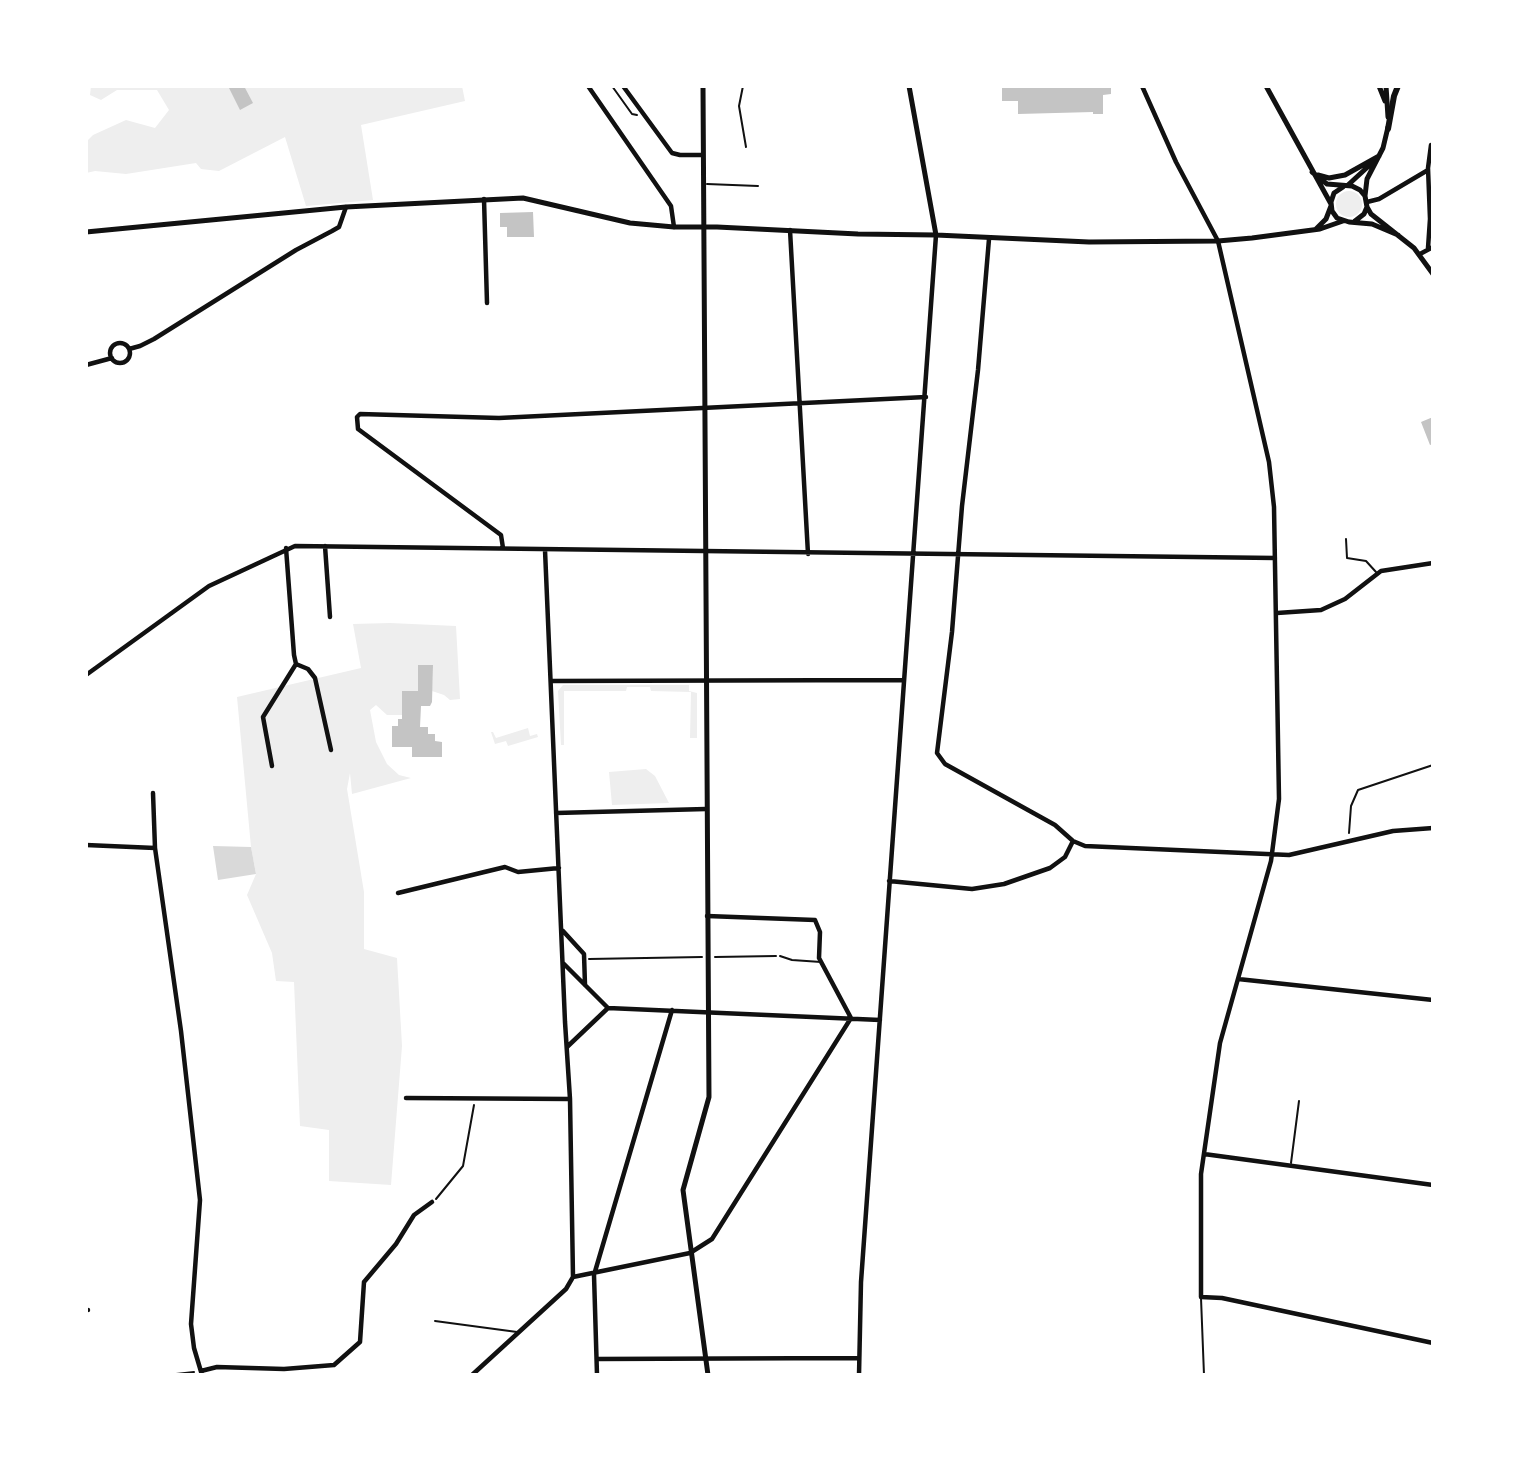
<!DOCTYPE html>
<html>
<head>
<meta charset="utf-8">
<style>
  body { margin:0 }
  #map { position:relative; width:1519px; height:1461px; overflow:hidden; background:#fff; font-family:"PT Serif",serif }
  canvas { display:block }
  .frame { position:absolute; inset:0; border:88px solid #fff; pointer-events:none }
</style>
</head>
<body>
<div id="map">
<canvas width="1519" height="1461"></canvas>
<div class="frame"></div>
</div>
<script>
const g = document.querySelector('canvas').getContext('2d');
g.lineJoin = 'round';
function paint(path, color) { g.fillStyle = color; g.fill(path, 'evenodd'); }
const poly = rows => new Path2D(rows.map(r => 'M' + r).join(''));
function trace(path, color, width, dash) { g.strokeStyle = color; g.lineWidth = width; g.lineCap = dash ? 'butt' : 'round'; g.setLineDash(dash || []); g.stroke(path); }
paint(poly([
  [91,86,462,86,465,101,361,125,373,200,306,206,285,137,219,171,201,169,196,163,126,174,95,171,86,173,86,142,93,135,126,120,155,128,169,110,157,90,117,90,101,100,90,95],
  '1336 204a13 13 0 1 1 26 0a13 13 0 1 1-26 0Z',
  [390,623,456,626,460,699,450,700,444,695,432,691,433,666,418,666,418,691,402,691,402,715,387,715,376,705,370,710,376,742,387,764,399,775,411,778,352,794,350,773,347,789,364,892,364,949,397,958,402,1046,391,1185,329,1181,329,1130,300,1126,294,982,276,981,272,953,247,895,256,874,251,847,237,697,361,668,353,624],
  [563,685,689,685,689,691,697,693,697,738,690,738,691,692,651,691,650,687,627,687,626,691,564,691,564,745,561,745,558,691],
  [528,728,530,736,537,734,538,737,508,746,506,741,495,744,491,732,493,732,496,738],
  [646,769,655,776,669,803,612,805,609,772]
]), '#eee');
paint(poly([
  [213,846,251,847,256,874,218,880]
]), '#d9d9d9');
paint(poly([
  [228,86,244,86,253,103,240,110],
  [1002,86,1111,86,1111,94,1103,95,1103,114,1093,114,1093,112,1018,114,1018,101,1002,101],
  [533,212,534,237,507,237,507,227,500,227,500,213],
  [1433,417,1433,444,1430,445,1421,422],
  [418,665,433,665,432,702,430,706,421,706,420,727,428,727,428,734,435,734,435,741,442,742,442,757,412,757,412,747,392,747,392,726,398,726,398,719,402,719,402,691,418,691]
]), '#c4c4c4');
trace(poly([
  [612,86,632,114,637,115],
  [1349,833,1351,806,1358,790,1433,765],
  [715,957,776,956],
  [589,959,702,957],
  [436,1199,463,1166,474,1105],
  [167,1375,194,1372]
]), '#111', 2);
trace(poly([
  [743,86,739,106,746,147],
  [707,184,758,186],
  [1346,539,1347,558,1366,561,1376,572],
  [780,956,792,960,821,962],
  [1291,1163,1299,1101],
  [1201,1298,1204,1375],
  [435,1321,517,1332]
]), '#111', 2);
trace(poly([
  [588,86,671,206,674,227],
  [623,86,672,153,680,155,702,155],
  [1142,86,1176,162,1218,241,1269,462,1274,507,1279,799,1271,861,1220,1043,1201,1174,1201,1297,1222,1298,1433,1343],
  [484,199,487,303],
  [1367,202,1379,199,1428,170],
  [790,230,808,554],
  [989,239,978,370,962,506,952,632,937,753,945,764,1055,825,1073,841,1085,846,1289,855,1393,831,1433,828],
  [1428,248,1430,219,1428,168,1431,145],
  [1420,254,1433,247],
  '110 353a10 10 0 1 1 20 0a10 10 0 1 1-20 0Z',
  [129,349,140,346,154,339,296,250,332,231,339,227,346,207],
  [86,365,112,358],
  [325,546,330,617],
  [503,548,501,535,358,429,357,417,360,414,499,418,926,397],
  [545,550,565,1022,570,1099,573,1277],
  [1277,613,1321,610,1345,599,1381,571,1433,563],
  [296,664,308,669,315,678,331,750],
  [86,675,209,586,295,546,1275,558],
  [551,681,904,680],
  [272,766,263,717,296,664,294,655,286,548],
  [153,793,155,848,181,1031,200,1200,191,1324,194,1348,202,1375],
  [556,813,706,809],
  [86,845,155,848],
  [889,881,972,889,1004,884,1050,868,1065,857,1073,841],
  [398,893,505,867,518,872,559,868],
  [563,931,584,954,585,985],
  [564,964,608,1008],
  [1238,979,1433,1000],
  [608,1008,880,1020],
  [567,1047,608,1008],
  [406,1098,570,1099],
  [1204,1154,1433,1185],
  [573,1277,690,1253,712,1239,851,1018,819,958,820,932,815,920,707,916],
  [86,1310,88,1310],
  [597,1359,859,1358],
  [201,1371,217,1367,284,1369,334,1365,360,1342,364,1282,396,1244,414,1215,432,1202],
  [472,1375,566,1289,573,1277],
  [597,1375,594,1275,672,1010],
  [859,1375,861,1282,936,235]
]), '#111', 4.5);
trace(poly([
  [703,86,709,1097,683,1190,708,1375],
  [909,86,936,235],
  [1266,86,1331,204],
  [1379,86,1385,101],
  [1386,86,1388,117],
  [1312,172,1327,184,1352,186,1360,190,1365,196,1367,207,1371,214,1414,248,1433,274],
  [1318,175,1329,178,1345,175,1379,156],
  [1348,185,1372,163],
  [1343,187,1334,193,1331,202,1332,211,1337,218,1349,222,1372,224,1398,235],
  [1365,196,1367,179,1383,148,1388,127],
  [1355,221,1364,214,1367,207],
  [1316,229,1326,219,1331,206],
  [86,232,346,207,523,198,630,223,674,227,717,227,858,234,936,235,1089,242,1218,241,1252,238,1320,229,1343,221]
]), '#111', 5);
trace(poly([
  [1388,129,1394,96,1398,86]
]), '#111', 6);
</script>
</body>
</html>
